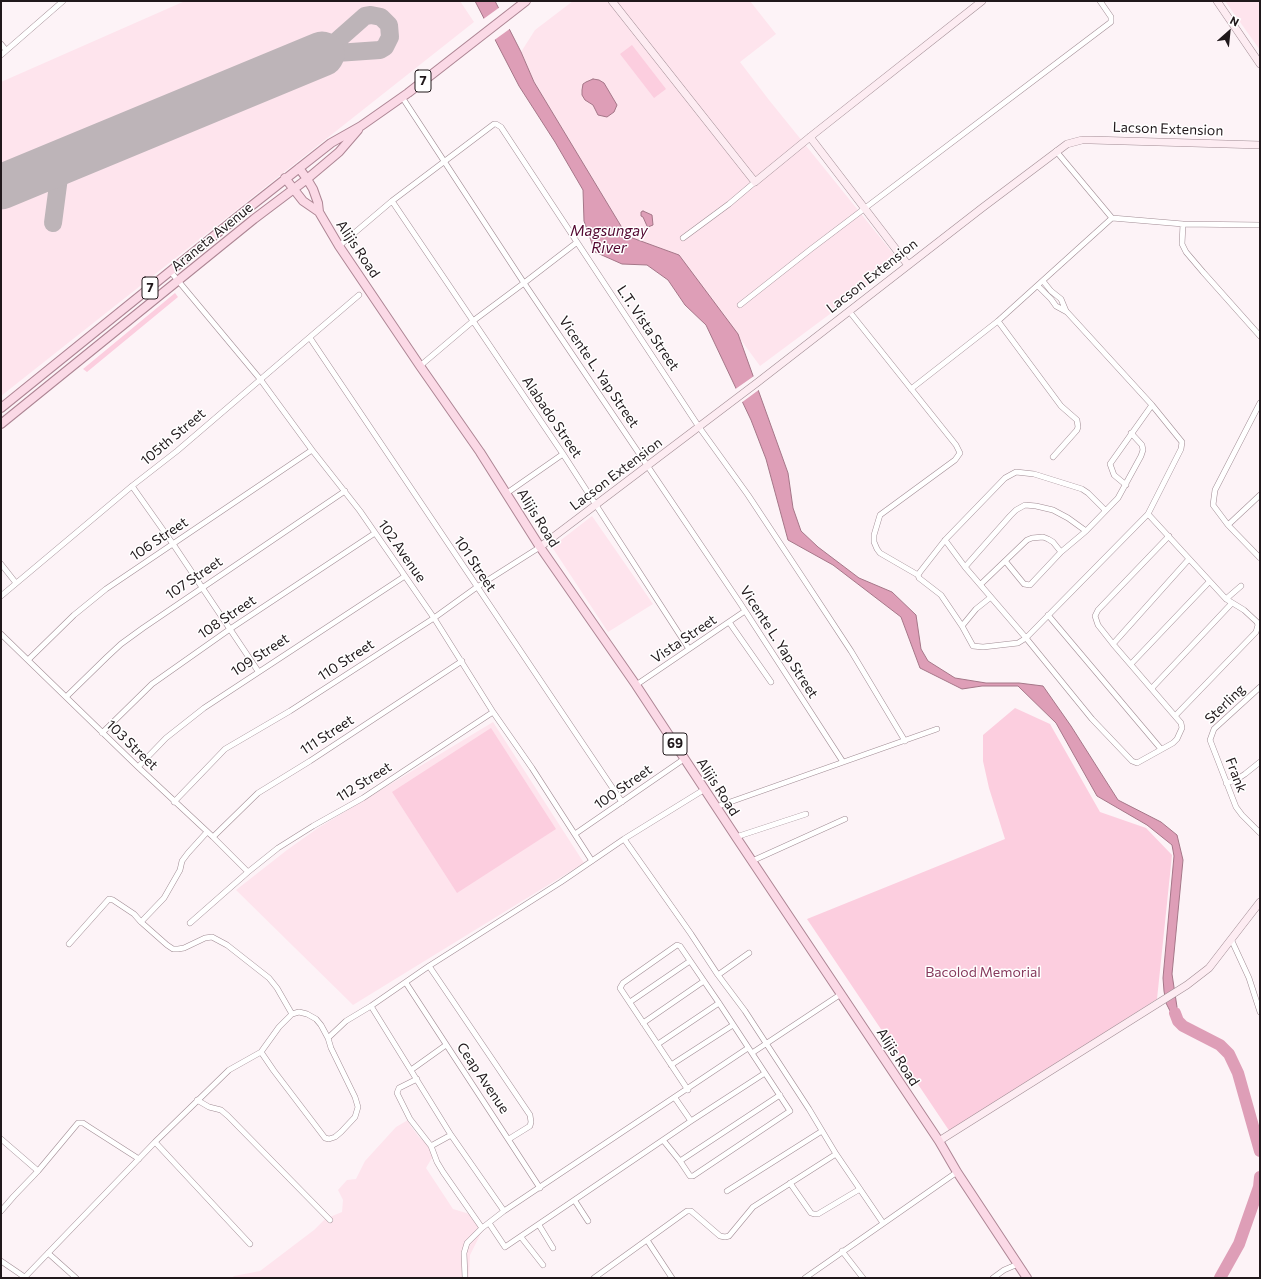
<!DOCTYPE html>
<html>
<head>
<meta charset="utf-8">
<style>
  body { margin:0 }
  #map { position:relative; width:1261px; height:1279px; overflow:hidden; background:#fdf3f7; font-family:Commissioner,sans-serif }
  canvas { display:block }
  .frame { position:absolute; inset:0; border:2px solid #20181b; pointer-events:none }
  .north { position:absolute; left:1209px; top:12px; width:40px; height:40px; -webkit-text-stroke:3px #fff; paint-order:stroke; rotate:27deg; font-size:11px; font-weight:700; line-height:16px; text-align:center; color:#20181b }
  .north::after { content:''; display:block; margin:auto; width:14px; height:18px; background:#20181b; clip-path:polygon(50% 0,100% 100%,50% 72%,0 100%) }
</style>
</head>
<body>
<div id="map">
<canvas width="1261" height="1279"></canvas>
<div class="frame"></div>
<div class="north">N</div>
</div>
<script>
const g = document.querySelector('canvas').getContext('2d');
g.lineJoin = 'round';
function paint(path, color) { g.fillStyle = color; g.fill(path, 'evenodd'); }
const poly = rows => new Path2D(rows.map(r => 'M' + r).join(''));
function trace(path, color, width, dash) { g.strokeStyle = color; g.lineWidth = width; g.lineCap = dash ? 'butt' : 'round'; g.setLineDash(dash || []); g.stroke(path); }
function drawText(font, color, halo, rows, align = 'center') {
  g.font = font + ' Commissioner,sans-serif'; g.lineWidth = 3; g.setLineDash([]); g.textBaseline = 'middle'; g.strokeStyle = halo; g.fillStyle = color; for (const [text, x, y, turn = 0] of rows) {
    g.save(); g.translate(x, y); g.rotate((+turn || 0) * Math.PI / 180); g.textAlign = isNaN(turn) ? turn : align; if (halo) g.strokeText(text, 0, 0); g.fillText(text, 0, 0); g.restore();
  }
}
paint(poly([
  [185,1,460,1,474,22,1,396,1,82],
  [573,1,750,1,776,34,740,62,769,100,900,262,760,366,679,255,627,236,534,82,521,52,535,30],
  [1225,1,1260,1,1260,50],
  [592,516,653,604,608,632,552,547],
  [493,722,584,863,353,1005,236,890,287,850,318,828],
  [408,1120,410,1125,419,1137,436,1151,426,1168,453,1209,473,1215,482,1231,470,1255,469,1278,232,1278,234,1276,260,1271,314,1230,325,1219,342,1212,343,1200,338,1190,347,1180,356,1179,365,1161,396,1127]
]), '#fee4ed');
paint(poly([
  [632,45,666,89,654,98,620,54],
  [175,293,178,297,87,372,83,369],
  [1015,708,1050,724,1100,812,1146,828,1172,855,1157,999,950,1132,807,919,1005,839,989,788,983,761,983,735],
  [491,728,556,829,457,893,392,792]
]), '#fccedf');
const water = poly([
  [475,1,495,1,521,52,534,82,627,236,679,255,738,334,788,473,793,508,801,531,818,547,859,578,892,592,916,615,921,649,928,661,955,678,986,683,1019,683,1043,686,1071,726,1118,800,1161,822,1177,835,1183,860,1172,974,1177,1007,1175,1013,1170,1011,1166,1003,1164,991,1163,978,1174,856,1172,845,1147,825,1097,796,1056,723,1018,686,982,686,962,689,920,668,901,617,833,565,788,540,766,459,751,420,706,325,685,305,668,280,647,265,622,264,595,252,584,221,583,190,555,142,519,86,475,1],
  [593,79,599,80,604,83,617,105,614,112,607,117,598,115,593,105,585,100,582,95,582,90,583,84,586,82,593,79],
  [643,211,652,215,653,225,648,227,647,226,643,217,641,216,641,212,643,211]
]);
paint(water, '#de9eb7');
trace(water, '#a57688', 1);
paint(poly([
  [500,7,511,28,493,41,482,20],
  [754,376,760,389,741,403,734,390]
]), '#fdf3f7');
trace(poly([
  [1175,1013,1178,1021,1183,1026,1220,1045,1229,1054,1238,1073,1260,1151],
  [1220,1278,1239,1244,1259,1187,1260,1177]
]), '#de9eb7', 12);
trace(poly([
  [371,15,381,17,389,25,390,37,385,47,380,50,322,54,365,16,371,15],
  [53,223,61,162]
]), '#bdb4b8', 18);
trace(poly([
  [1,187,322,54]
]), '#bdb4b8', 45);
const street = poly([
  [1,44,6,50],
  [1,55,63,1],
  [402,97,524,283,740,603,843,762],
  [1056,151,1112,218,1183,224,1260,225],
  [392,201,563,454,689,649],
  [1183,224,1182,244,1186,252,1203,272,1260,336],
  [683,238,729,204,755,182],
  [339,246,392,201,494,124,496,124,501,127,699,427,748,495,801,575,851,651,905,741],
  [170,271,260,379,312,450,360,511,434,618,493,712,532,768,592,861],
  [1043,281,1051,291,1061,299,1066,311],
  [1038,286,1051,299,1056,306,1067,312,1152,405,1182,442,1181,449,1148,514,1026,638,1018,643,983,647,973,646,962,626,941,595,919,578,918,575,920,572,945,540,1005,478,1016,472,1034,474,1082,489,1088,493,1105,510],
  [740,305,811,249,1111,22,1111,17,1100,1],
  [849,311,956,445,960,453,955,460,880,515,874,535,874,542,877,549,880,553,918,575],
  [998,321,1061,406,1077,420,1078,427,1077,430,1053,457],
  [310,338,622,802],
  [420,366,473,321,524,283,576,243],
  [911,389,998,321,1112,218],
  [1260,403,1215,490,1213,505,1228,525,1260,558],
  [1126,485,1114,475,1110,464,1152,405],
  [132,486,173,544,258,671],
  [507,493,563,454],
  [1148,514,1226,599,1244,610,1257,622,1258,625,1256,632,1175,716],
  [1228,525,1260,495],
  [945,540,965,567,1026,638,1092,719,1132,761,1137,763,1173,743,1177,739,1182,728,1181,723,1113,644,1098,625,1095,616,1098,610,1169,536],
  [1006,562,1024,584,1030,585,1061,552,1086,531,1118,498,1141,456,1143,450,1142,445,1131,433],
  [1,564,16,583],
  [965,567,1010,516,1016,510,1025,505,1036,506,1053,510,1068,518,1086,531],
  [981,584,1027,540,1032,538,1043,537,1048,539,1053,542,1061,552],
  [1,596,132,486,177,451,359,295],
  [1226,599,1241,586],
  [1048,615,1161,749],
  [729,622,771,682],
  [962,626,976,609,991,597],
  [1,634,138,767,213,837,248,872],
  [1113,644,1189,559],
  [28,660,74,615,106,589,312,450],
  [1131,664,1209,582],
  [636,685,745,611],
  [1260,687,1214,729,1210,740,1236,807,1242,815,1260,833],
  [1152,688,1232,603],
  [66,697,107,657,121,644,143,628,345,491],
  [102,733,152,684,169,672,230,629,375,533],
  [138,767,166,738,204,708,405,576],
  [1226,783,1236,780,1245,774,1260,762],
  [174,802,225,749,290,711,434,618,477,587,540,547],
  [716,807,937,729],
  [575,834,684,759],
  [213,837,258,793,310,761,462,661],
  [736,837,806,814],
  [624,839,691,934,718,975,745,1011,809,1109,836,1154,883,1223],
  [752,861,845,819],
  [141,922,167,945,173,949,178,949,184,948,205,938,212,937,227,945,269,978,277,988,292,1014],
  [190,923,248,872,278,848,313,826,363,798,493,712],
  [1231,939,1249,978,1260,1012],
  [69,944,109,899,113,900,134,914,141,922,164,898,180,870,182,861,188,853,207,832],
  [429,966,530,1115,531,1122,530,1126,509,1139],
  [718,975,749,953],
  [406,983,540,1188],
  [630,1002,690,961],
  [371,1006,451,1135,504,1211],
  [643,1023,704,981],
  [328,1038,346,1021,371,1006,429,966,561,882,624,839,705,789],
  [658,1044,719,1003],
  [752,1053,841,994],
  [671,1065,733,1025],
  [411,1070,446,1045],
  [417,1079,399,1088,397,1093,410,1119,431,1146,437,1162,443,1172,482,1228],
  [675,1098,691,1121],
  [197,1100,209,1107,221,1110,228,1116,330,1220],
  [1,1139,38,1171],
  [663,1140,680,1161,690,1176,693,1176,790,1111,719,1003,680,946,677,945,623,983,620,988,688,1090],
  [155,1142,250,1244],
  [431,1146,451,1135],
  [680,1161,780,1095],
  [790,1183,811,1213,814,1214,818,1214,860,1189],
  [727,1191,822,1131],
  [575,1201,588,1221],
  [1,1211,14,1196,38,1171,78,1123,83,1123,89,1127,139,1159],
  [489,1223,505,1247,691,1121,765,1073],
  [539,1225,553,1248],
  [521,1237,543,1265],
  [647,1240,672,1278],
  [842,1251,863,1278],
  [48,1253,76,1278],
  [1,1261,26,1278],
  [25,1277,155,1142,229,1070,261,1052,279,1027,292,1014,299,1012,307,1014,316,1019,321,1025,328,1038,331,1048,355,1097,358,1107,355,1117,341,1132,335,1137,329,1139,325,1138,274,1071,261,1052],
  [465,1278,464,1253,467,1243,482,1228,504,1211,748,1048],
  [594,1278,687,1211,691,1211,720,1236,725,1237,729,1236,753,1207,836,1154],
  [805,1278,957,1172],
  [993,1278,1004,1270,1018,1264]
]);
const secondary = poly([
  [612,1,755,182,810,137,982,1],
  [1217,1,1260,64],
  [810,137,908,265],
  [540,547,758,382,982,208,1067,144,1082,140,1091,140,1260,145],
  [939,1141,1187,985,1209,968,1260,902]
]);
const primary = poly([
  [299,168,307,179,313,189,318,203,319,212,339,246,420,366,480,452,540,547,636,685,736,837,939,1141,957,1172,1027,1278],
  [285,178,303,201,319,212],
  [1,408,241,214,331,143,361,126,408,93,526,1],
  [1,424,254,219,307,179,339,152,358,130]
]);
trace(street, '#a18c94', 6);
trace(secondary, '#a18c94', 8);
trace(primary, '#ad8594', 10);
trace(street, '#fff', 5);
trace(secondary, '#fdecf2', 7);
trace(primary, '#fbd9e6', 8);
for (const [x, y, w] of [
  [423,81,16],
  [150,288,16],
  [675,744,24]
]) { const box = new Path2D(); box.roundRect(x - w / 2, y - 11, w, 22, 3); g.fillStyle = '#fff'; g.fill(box); trace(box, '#20181b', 1); }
drawText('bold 13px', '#20181b', null, [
  ["7",423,81],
  ["7",150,288],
  ["69",675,744]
]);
drawText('14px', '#20181b', '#fff', [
  ["Lacson Extension",1168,129,2],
  ["Araneta Avenue",212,237,-39],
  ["Alijis Road",358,249,56],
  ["Lacson Extension",872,276,-38],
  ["L.T. Vista Street",648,328,56],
  ["Vicente L. Yap Street",599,372,56],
  ["Alabado Street",552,417,56],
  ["105th Street",173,437,-40],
  ["Lacson Extension",616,474,-37],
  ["Alijis Road",538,518,58],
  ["106 Street",159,539,-34],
  ["102 Avenue",402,551,55],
  ["101 Street",475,564,56],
  ["107 Street",194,578,-34],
  ["108 Street",227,617,-34],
  ["Vista Street",684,639,-34],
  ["Vicente L. Yap Street",779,642,57],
  ["109 Street",260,655,-33],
  ["110 Street",346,660,-33],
  ["Sterling",1225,704,-44],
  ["111 Street",327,735,-33],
  ["103 Street",132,745,44],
  ["Frank",1236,775,69],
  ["112 Street",364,782,-32],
  ["100 Street",623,787,-35],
  ["Alijis Road",718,787,57],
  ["Alijis Road",898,1057,57],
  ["Ceap Avenue",483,1078,56]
]);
drawText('14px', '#86395c', '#fff', [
  ["Bacolod Memorial",983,972]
]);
drawText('italic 15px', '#52062f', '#fff', [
  ["Magsungay",609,231],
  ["River",609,248]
]);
</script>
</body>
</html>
